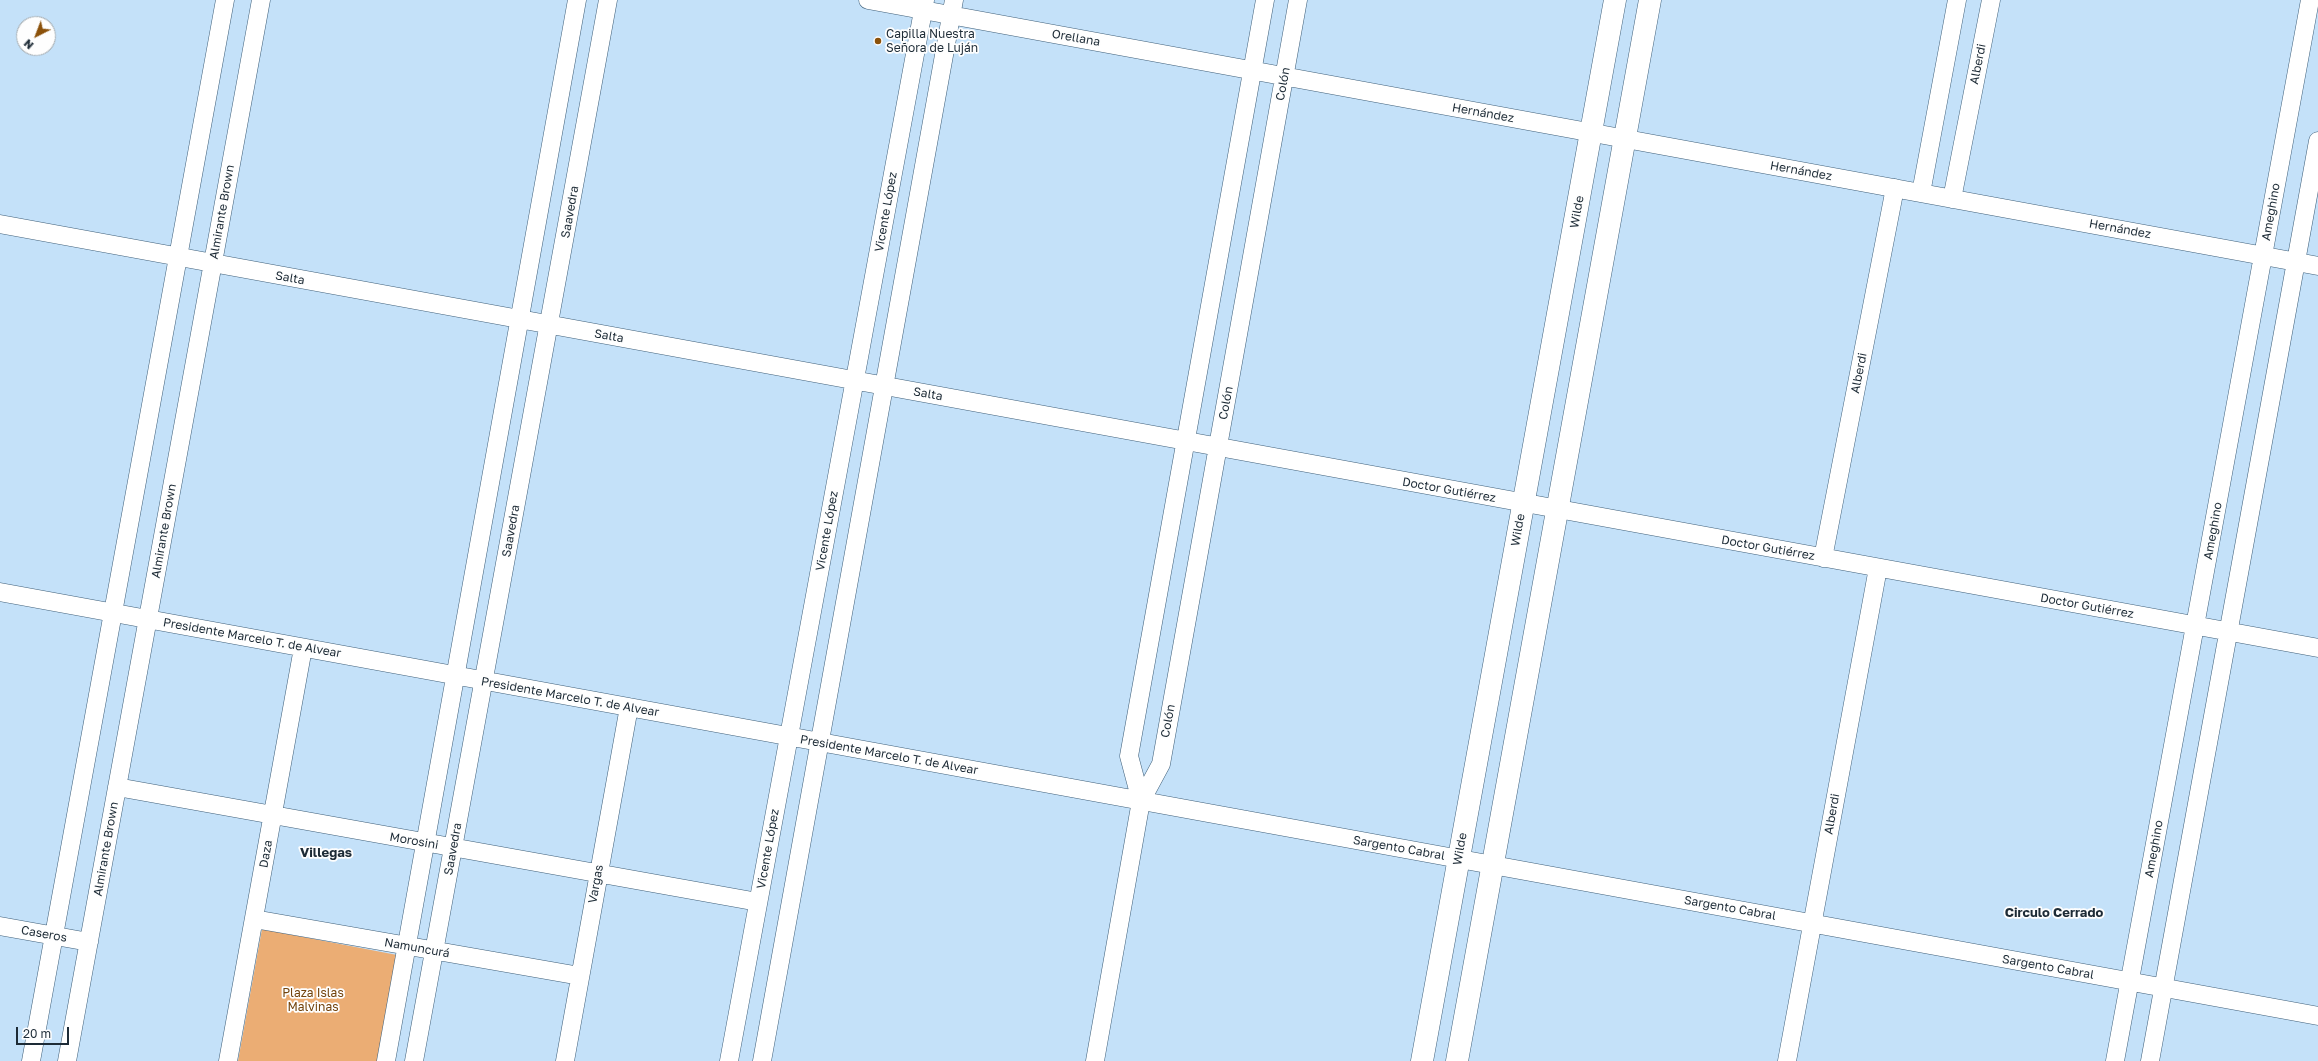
<!DOCTYPE html>
<html>
<head>
<meta charset="utf-8">
<style>
  body { margin:0 }
  #map { position:relative; width:2318px; height:1061px; overflow:hidden; background:#c4e1f9; font-family:"Golos Text",sans-serif }
  canvas { display:block }
  .north { position:absolute; left:16px; top:16px; width:40px; height:40px; box-sizing:border-box; background:#fefefe; border:1px solid #a4aaae; border-radius:50%; rotate:222deg; font-size:11px; font-weight:700; line-height:16px; text-align:center; color:#1d2b36 }
  .north::after { content:''; display:block; margin:auto; width:14px; height:18px; background:#8b510a; clip-path:polygon(50% 0,100% 100%,50% 72%,0 100%) }
  .scale { position:absolute; left:16px; top:1027px; width:53px; height:18px; box-sizing:border-box; border:2px solid #1d2b36; border-top:0; padding-left:5px; font-size:12px; line-height:14px; white-space:nowrap; color:#1d2b36; -webkit-text-stroke:3px #fefefe; paint-order:stroke }
</style>
</head>
<body>
<div id="map">
<canvas width="2318" height="1061"></canvas>
<div class="north">N</div>
<div class="scale">20 m</div>
</div>
<script>
const g = document.querySelector('canvas').getContext('2d');
g.lineJoin = 'round';
function paint(path, color) { g.fillStyle = color; g.fill(path, 'evenodd'); }
const poly = rows => new Path2D(rows.map(r => 'M' + r).join(''));
function trace(path, color, width, dash) { g.strokeStyle = color; g.lineWidth = width; g.lineCap = dash ? 'butt' : 'round'; g.setLineDash(dash || []); g.stroke(path); }
function drawText(font, color, halo, rows, align = 'center') {
  g.font = font + ' "Golos Text",sans-serif'; g.lineWidth = 3.5; g.setLineDash([]); g.textBaseline = 'middle'; g.strokeStyle = halo; g.fillStyle = color; for (const [text, x, y, turn = 0] of rows) {
    g.save(); g.translate(x, y); g.rotate((+turn || 0) * Math.PI / 180); g.textAlign = isNaN(turn) ? turn : align; if (halo) g.strokeText(text, 0, 0); g.fillText(text, 0, 0); g.restore();
  }
}
paint(poly([
  [262,929,397,955,377,1061,238,1061]
]), '#ebad74');
const street = poly([
  [868,0,2318,266],
  [1921,193,1957,0],
  [1952,199,1991,0],
  [0,224,2318,648],
  [1823,558,1895,188],
  [0,592,2318,1016],
  [117,787,758,902],
  [1141,801,1129,756,1265,0],
  [254,919,580,976],
  [0,926,89,942],
  [31,1061,225,0],
  [67,1061,261,0],
  [228,1061,303,648],
  [386,1061,577,0],
  [414,1061,608,0],
  [565,1061,629,707],
  [729,1061,925,0],
  [762,1061,954,0],
  [1095,1061,1141,801,1161,764,1298,0],
  [1787,1061,1878,568],
  [2115,1061,2310,0],
  [2150,1061,2318,141]
]);
const secondary = poly([
  [1422,1061,1615,0],
  [1457,1061,1650,0]
]);
trace(street, '#40607a', 19);
trace(secondary, '#40607a', 23);
trace(street, '#fff', 18);
trace(secondary, '#fff', 22);
for (const [x, y, r, color] of [
  [878,41,4,"#8b510a"]
]) { const dot = new Path2D(); dot.arc(x, y, r, 0, 2 * Math.PI); g.fillStyle = color; g.fill(dot); trace(dot, '#fefefe', 1.5); }
drawText('12px', '#1d2b36', '#fefefe', [
  ["Capilla Nuestra",886,34],
  ["Señora de Luján",886,48]
], 'left');
drawText('12px', '#1d2b36', '#fefefe', [
  ["Orellana",1076,38,10],
  ["Alberdi",1978,64,-79],
  ["Colón",1283,84,-80],
  ["Hernández",1483,113,10],
  ["Hernández",1801,171,10],
  ["Almirante Brown",222,212,-80],
  ["Saavedra",570,212,-80],
  ["Vicente López",886,212,-80],
  ["Wilde",1577,212,-80],
  ["Ameghino",2271,212,-80],
  ["Hernández",2120,229,10],
  ["Salta",290,278,10],
  ["Salta",609,336,10],
  ["Alberdi",1859,373,-79],
  ["Salta",928,394,10],
  ["Colón",1226,403,-80],
  ["Doctor Gutiérrez",1449,490,10],
  ["Wilde",1518,530,-80],
  ["Almirante Brown",164,531,-80],
  ["Saavedra",511,531,-80],
  ["Vicente López",827,531,-80],
  ["Ameghino",2213,531,-80],
  ["Doctor Gutiérrez",1768,548,10],
  ["Doctor Gutiérrez",2087,606,10],
  ["Presidente Marcelo T. de Alvear",252,638,10],
  ["Presidente Marcelo T. de Alvear",570,697,10],
  ["Colón",1168,721,-80],
  ["Presidente Marcelo T. de Alvear",889,755,10],
  ["Alberdi",1832,814,-80],
  ["Morosini",414,841,10],
  ["Sargento Cabral",1399,848,10],
  ["Almirante Brown",106,849,-80],
  ["Saavedra",453,849,-80],
  ["Vicente López",768,849,-80],
  ["Wilde",1460,849,-80],
  ["Ameghino",2154,849,-80],
  ["Daza",266,854,-80],
  ["Vargas",596,884,-80],
  ["Sargento Cabral",1730,908,10],
  ["Caseros",44,934,10],
  ["Namuncurá",417,948,10],
  ["Sargento Cabral",2048,967,10]
]);
drawText('12px', '#73440d', '#fefefe', [
  ["Plaza Islas",313,993],
  ["Malvinas",313,1007]
]);
drawText('bold 13px', '#1d2b36', '#fefefe', [
  ["Villegas",326,853],
  ["Circulo Cerrado",2054,913]
]);
</script>
</body>
</html>
